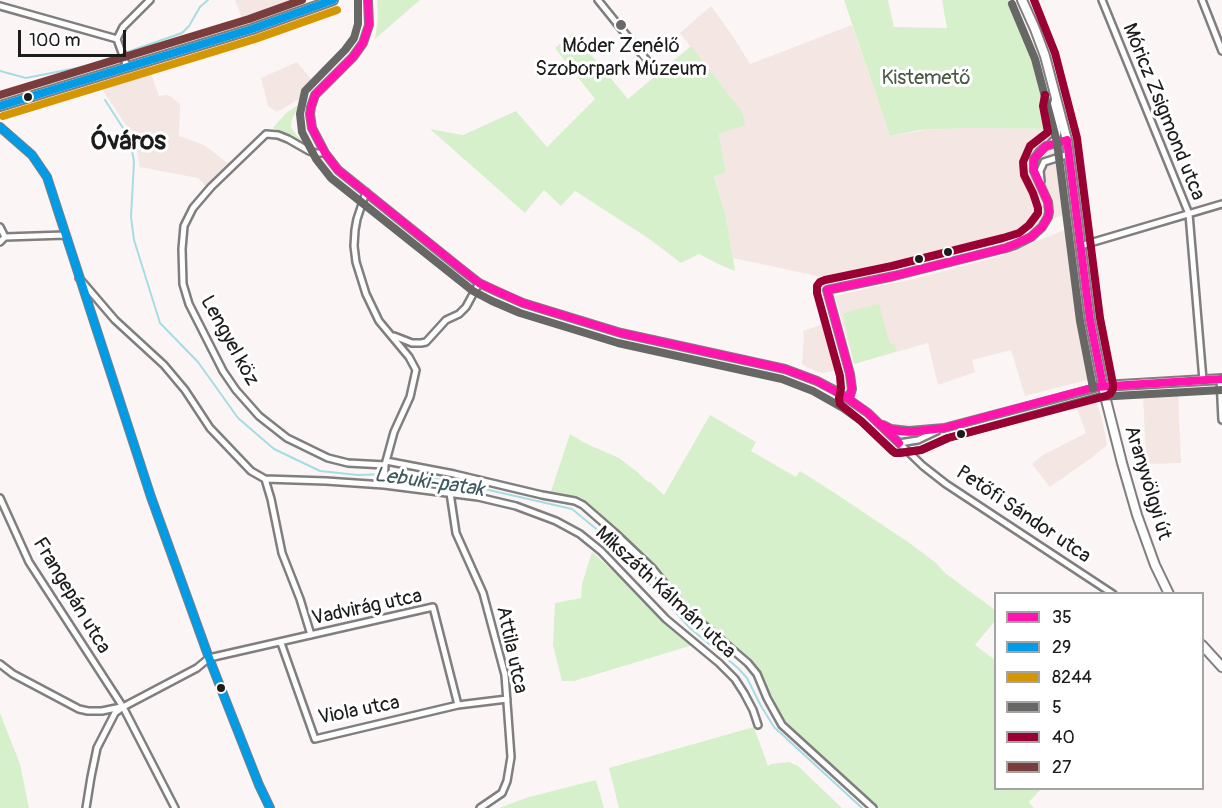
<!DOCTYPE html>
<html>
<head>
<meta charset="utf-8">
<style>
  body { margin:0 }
  #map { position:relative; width:1222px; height:808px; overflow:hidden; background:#fbf6f5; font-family:Pangolin,sans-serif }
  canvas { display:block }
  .legend { position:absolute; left:994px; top:592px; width:210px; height:198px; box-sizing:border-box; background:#fff; border:2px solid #a4a4a4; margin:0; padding:8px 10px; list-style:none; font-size:18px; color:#1c1c1c }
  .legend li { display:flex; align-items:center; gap:12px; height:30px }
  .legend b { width:30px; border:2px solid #a4a4a4 }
  .scale { position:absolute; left:18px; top:30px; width:108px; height:27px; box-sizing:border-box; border:3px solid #1c1c1c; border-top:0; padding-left:8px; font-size:18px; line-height:21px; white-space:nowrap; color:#1c1c1c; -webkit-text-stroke:4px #fff; paint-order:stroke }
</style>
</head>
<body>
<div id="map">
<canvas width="1222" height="808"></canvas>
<ul class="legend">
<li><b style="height:8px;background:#ff15ad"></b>35</li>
<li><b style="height:8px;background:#029be6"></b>29</li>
<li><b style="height:8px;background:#d59604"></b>8244</li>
<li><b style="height:8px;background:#676765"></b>5</li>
<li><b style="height:8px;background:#903"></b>40</li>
<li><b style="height:8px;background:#7a3d3d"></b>27</li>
</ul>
<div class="scale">100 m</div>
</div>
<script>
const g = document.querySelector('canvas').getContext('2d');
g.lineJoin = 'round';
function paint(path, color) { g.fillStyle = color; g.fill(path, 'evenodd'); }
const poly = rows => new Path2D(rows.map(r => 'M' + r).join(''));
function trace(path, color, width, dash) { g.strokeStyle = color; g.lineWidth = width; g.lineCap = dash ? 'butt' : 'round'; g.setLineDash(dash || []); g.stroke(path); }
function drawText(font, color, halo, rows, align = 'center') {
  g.font = font + ' Pangolin,sans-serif'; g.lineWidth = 6; g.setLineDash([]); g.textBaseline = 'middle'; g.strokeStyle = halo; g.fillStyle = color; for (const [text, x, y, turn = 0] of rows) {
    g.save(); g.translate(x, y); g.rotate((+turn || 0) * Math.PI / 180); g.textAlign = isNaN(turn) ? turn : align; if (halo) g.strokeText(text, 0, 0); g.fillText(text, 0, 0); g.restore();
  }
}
paint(poly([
  [235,0,296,0,243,21],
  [711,6,734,38,750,64,852,25,890,136,925,130,969,128,1052,129,1066,212,1065,214,991,244,856,279,829,280,813,275,733,258,726,216,714,175,726,172,719,134,743,115,732,99,680,33],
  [297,62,316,85,299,99,277,112,268,106,261,78],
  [148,66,159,96,166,95,170,96,180,104,179,136,204,145,229,164,206,186,198,178,140,167,136,146,130,131,97,82],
  [1072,227,1081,330,1089,374,1087,380,1025,396,1011,350,972,360,975,372,938,385,928,343,854,364,835,296,869,288,914,279,997,257],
  [826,323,839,370,822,373,808,368,802,364,804,338,803,331],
  [1178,391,1181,463,1146,464,1143,392],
  [1094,396,1102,419,1107,445,1094,456,1050,487,1032,464,1043,455,1086,433,1074,400]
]), '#f3e6e3');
paint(poly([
  [377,0,420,0,375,39,378,18],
  [844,0,888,0,894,27,947,28,942,0,1009,0,1033,52,1046,90,1052,129,969,128,920,130,890,136],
  [573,33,628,99,691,46,740,109,743,115,745,125,719,134,726,172,714,176,726,216,735,271,718,264,699,254,681,263,648,238,575,191,561,206,544,190,525,213,430,129,463,135,516,111,547,147,595,99,555,48],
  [304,101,295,113,292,119,291,127,297,136,311,147,310,148,273,128,286,113],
  [879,304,890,344,894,344,897,351,854,364,843,313],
  [710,415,756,442,751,451,796,477,800,471,838,495,911,544,936,563,945,573,995,610,995,621,975,645,995,660,996,788,1041,789,1029,802,1034,808,876,808,822,757,816,753,781,721,758,672,683,606,646,563,608,522,581,500,550,494,570,434,585,443,619,458,636,471,648,482,650,482,664,495],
  [592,552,639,594,665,622,693,645,574,681,562,681,553,645,555,603,581,598,582,584],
  [0,713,20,764,29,808,0,808],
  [754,727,768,766,771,764,789,762,798,766,842,808,619,808,609,768],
  [596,780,604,808,499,808,529,797]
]), '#d7f0cc');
trace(poly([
  [87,66,182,33,189,26,200,7,208,0],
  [0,71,26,78,87,66,89,70],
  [105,100,123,128,132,150,134,162,131,217,134,240,160,323,198,362,238,418,274,449,320,471,358,475,388,474,445,480,572,509,606,537,690,628,738,668,747,678,761,706,774,727,862,808]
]), '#a6dce3', 2);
const street = poly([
  [368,0,369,25,363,43,353,57,315,95,311,107,310,114,312,128,325,153,338,170,461,269,479,283,496,291,523,303,549,311,621,333,785,369,817,381,838,392,868,413,923,466,946,484,1113,594],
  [598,0,657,73],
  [1102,0,1189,214,1203,380],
  [1202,0,1222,51],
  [0,6,117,39],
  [117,39,123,27,150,0],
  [117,39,127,67],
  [0,127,32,155,47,177,151,497,209,658,259,785,270,808],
  [1051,143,1057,137,1058,132,1053,105,1056,96],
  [325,153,316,153,309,151,288,139,278,135,266,134,211,187,193,208,184,226,182,249,183,284,189,304,223,371,236,390,259,416,287,438,328,458,348,463,385,465],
  [1041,181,1040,171,1044,162,1069,154],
  [366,192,357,219,355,230,354,246,356,262,366,294,379,321,409,357,416,370,410,397,394,432,385,465,384,485],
  [0,227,5,237],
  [0,242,5,237,65,235],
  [1080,246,1222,204],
  [79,278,115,320,164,365,185,390,210,428,251,471,265,479,326,481,384,485,478,497,516,506,556,521,580,534,601,551,666,619,719,663,735,679,744,693,753,710,758,725],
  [394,336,412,343,421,343,426,342,446,320,459,314,466,307,479,283],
  [1220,379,1222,420],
  [849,399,852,389,850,374,827,290,894,276,1006,248,1015,245,1031,237,1042,227,1048,217,1049,212,1048,202,1034,171,1034,159,1040,151,1046,146,1067,140],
  [883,425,891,429,909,431,944,428,1103,386],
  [899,443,918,440,937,431],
  [386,461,454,474,542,495,575,501,583,505,614,532,653,569,685,609,748,663,757,674,767,698,782,725,873,808],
  [265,479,271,499,282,553,300,599,311,635],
  [450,493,456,533,483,593,505,675,511,757,507,781,502,793,480,808],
  [0,498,29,562,123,707,175,808],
  [281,643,315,739,458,705,507,699],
  [0,664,13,674,79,709,88,711,102,711,121,707],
  [86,808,91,777,97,748,115,713,123,707,197,668,209,658,433,607,458,705]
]);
const secondary = poly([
  [1022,0,1035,29,1045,56,1067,140,1090,320,1105,396,1122,463,1137,515,1155,565,1169,594],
  [0,106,252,29,333,0],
  [1103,386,1222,379],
  [1202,645,1222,667]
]);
trace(street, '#807e7e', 10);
trace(secondary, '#807e7e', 12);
trace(street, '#fefefe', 5);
trace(secondary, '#fefefe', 8);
trace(poly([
  [368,0,369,25,363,43,353,57,315,95,311,107,310,114,312,128,325,153,338,170,479,283,523,303,621,333,785,369,817,381,849,399,868,413,899,443],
  [1067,140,1090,320,1103,386],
  [827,290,894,276,1006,248,1031,237,1042,227,1048,217,1049,212,1048,202,1034,171,1034,159,1046,146,1067,140],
  [827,290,850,374,852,389,849,399],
  [878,423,891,429,900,431,918,431,944,428,1095,387,1222,379]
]), '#ff15ad', 8);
trace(poly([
  [0,106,252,29,333,0],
  [0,127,32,155,47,177,151,497,209,658,259,785,270,808]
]), '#029be6', 8);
trace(poly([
  [3,116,255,39,337,10]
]), '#d59604', 8);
trace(poly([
  [358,0,358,24,354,38,345,50,305,91,300,114,302,132,316,159,331,178,473,291,492,301,520,313,618,343,782,379,813,391,843,408,861,421,892,451,897,453,921,450,948,438,1097,397,1222,390],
  [1012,4,1035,59,1057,142,1080,321,1093,388]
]), '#676765', 8);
trace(poly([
  [1034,0,1055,53,1077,138,1100,318,1113,384,1113,389,1110,394,1106,396,948,438,921,450,900,453,895,453,861,421,840,404,839,398,841,388,840,376,817,293,817,286,820,282,825,280,892,266,1003,238,1019,233,1029,225,1038,213,1038,208,1033,193,1024,175,1023,162,1030,146,1048,132,1043,106,1045,95]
]), '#903', 8);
trace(poly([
  [0,95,249,19,302,0]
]), '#7a3d3d', 8);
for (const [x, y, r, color] of [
  [621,25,6,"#6a6868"],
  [28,97,5,"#1c1c1c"],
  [948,252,5,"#1c1c1c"],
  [919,259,5,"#1c1c1c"],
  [961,434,5,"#1c1c1c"],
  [221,688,5,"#1c1c1c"]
]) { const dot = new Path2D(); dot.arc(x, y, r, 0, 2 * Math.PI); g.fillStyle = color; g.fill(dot); trace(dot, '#fff', 2); }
drawText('20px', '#1c1c1c', '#fff', [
  ["Móder Zenélő",621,47],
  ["Szoborpark Múzeum",621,70]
]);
drawText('20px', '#4b5a47', '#fff', [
  ["Kistemető",926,79]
]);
drawText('20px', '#1c1c1c', '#fff', [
  ["Móricz Zsigmond utca",1163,112,68],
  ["Lengyel köz",229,341,61],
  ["Aranyvölgyi út",1147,483,73],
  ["Petőfi Sándor utca",1023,515,34],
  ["Mikszáth Kálmán utca",665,593,43],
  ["Frangepán utca",71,596,59],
  ["Vadvirág utca",367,608,-12],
  ["Attila utca",511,650,78],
  ["Viola utca",359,711,-11]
]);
drawText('italic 21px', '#3f5b5f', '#fff', [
  ["Lebuki-patak",429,483,8]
]);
drawText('bold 26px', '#1c1c1c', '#fff', [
  ["Óváros",128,142]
]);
</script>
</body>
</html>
